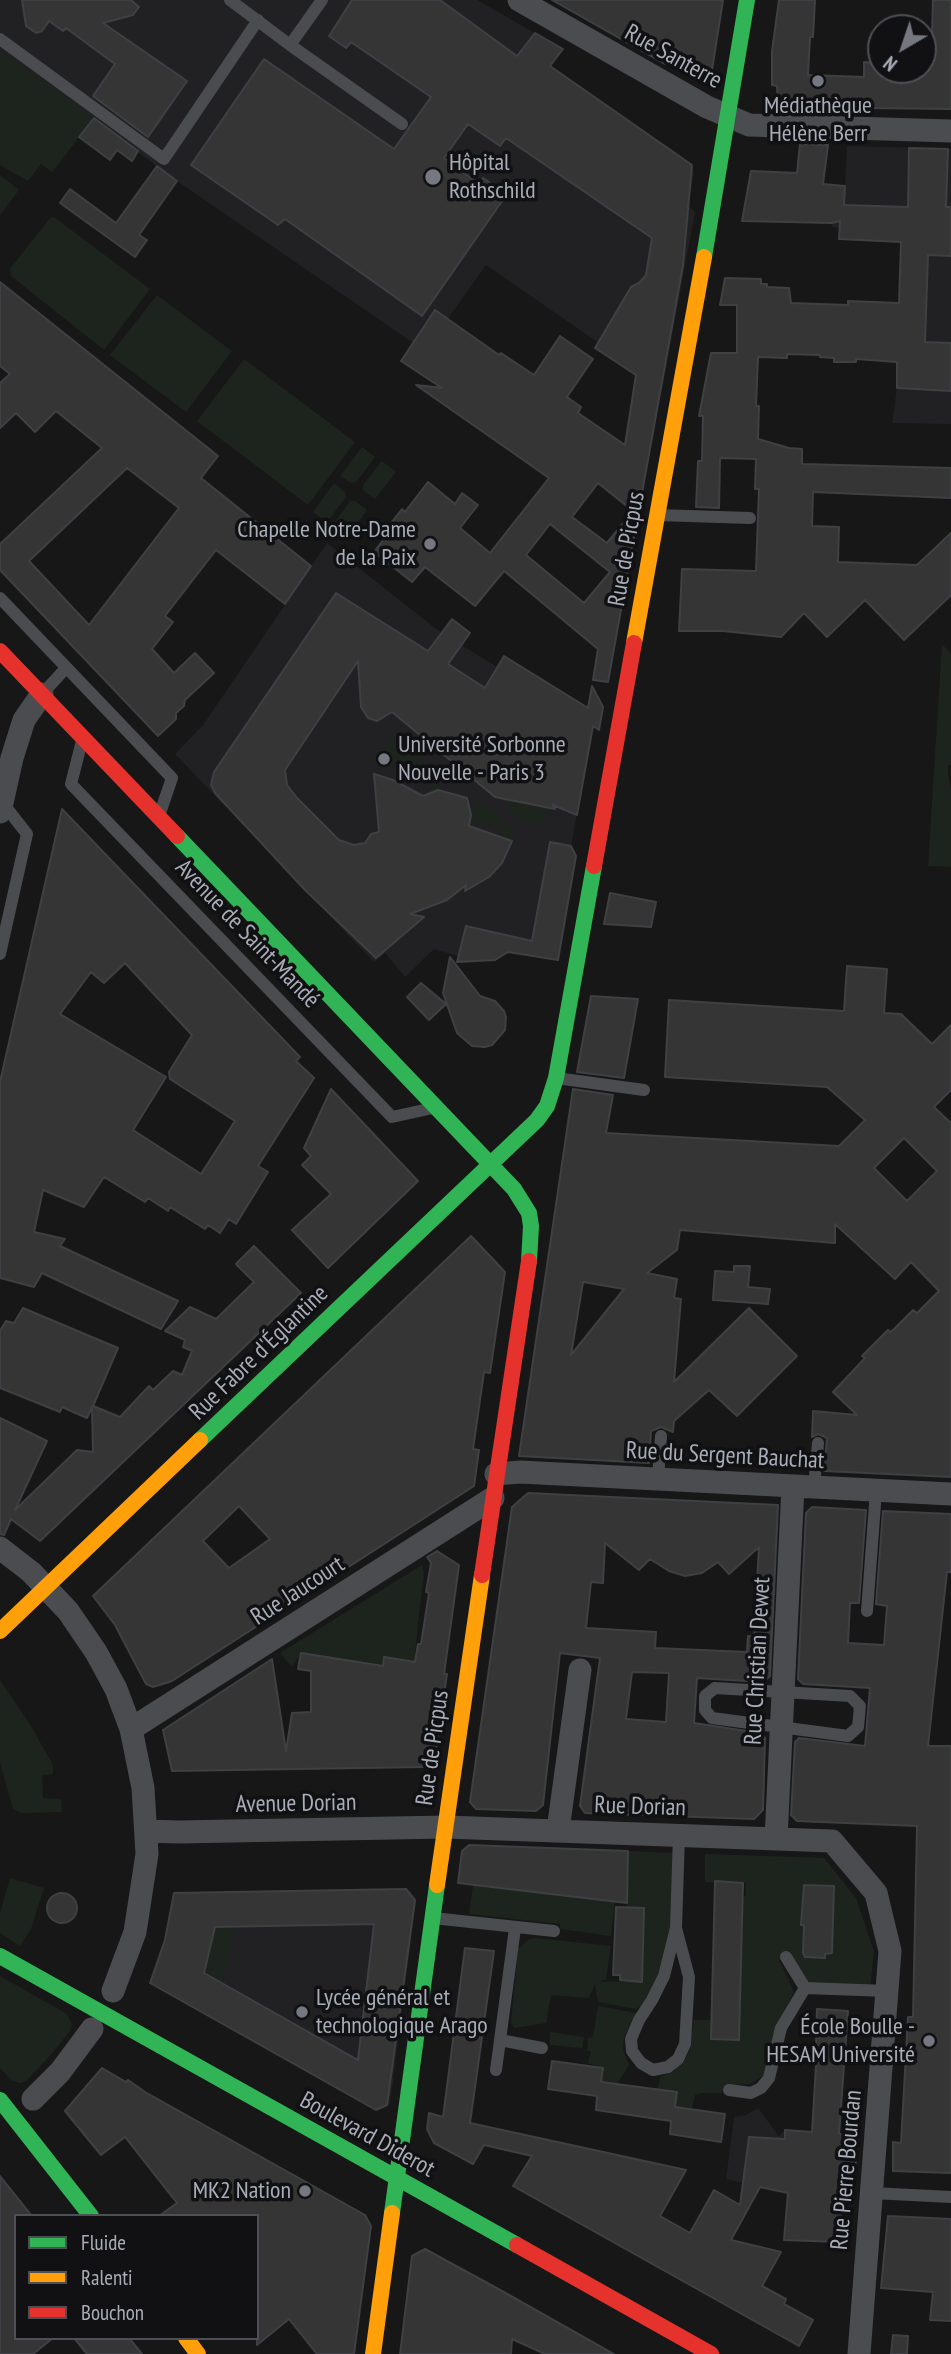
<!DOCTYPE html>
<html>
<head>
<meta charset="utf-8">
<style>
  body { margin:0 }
  #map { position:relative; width:951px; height:2354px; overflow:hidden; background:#171717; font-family:"PT Sans Narrow",sans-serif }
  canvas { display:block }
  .legend { position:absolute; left:14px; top:2214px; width:245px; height:126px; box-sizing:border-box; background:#111113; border:2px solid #4d4f55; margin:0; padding:9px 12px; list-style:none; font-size:21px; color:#a8adb8 }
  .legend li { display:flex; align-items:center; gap:14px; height:35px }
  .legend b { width:35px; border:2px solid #4d4f55 }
  .north { position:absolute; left:867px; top:14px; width:70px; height:70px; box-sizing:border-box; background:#111113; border:2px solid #4d4f55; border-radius:50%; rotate:219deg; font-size:19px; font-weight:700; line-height:28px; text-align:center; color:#a8adb8 }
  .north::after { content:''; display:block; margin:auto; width:24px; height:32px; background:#757880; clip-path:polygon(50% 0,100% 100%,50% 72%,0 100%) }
</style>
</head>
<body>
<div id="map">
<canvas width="951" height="2354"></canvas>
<ul class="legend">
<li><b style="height:9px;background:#30b455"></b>Fluide</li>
<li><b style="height:9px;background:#ff9f0a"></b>Ralenti</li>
<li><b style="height:9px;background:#e5322d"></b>Bouchon</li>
</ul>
<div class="north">N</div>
</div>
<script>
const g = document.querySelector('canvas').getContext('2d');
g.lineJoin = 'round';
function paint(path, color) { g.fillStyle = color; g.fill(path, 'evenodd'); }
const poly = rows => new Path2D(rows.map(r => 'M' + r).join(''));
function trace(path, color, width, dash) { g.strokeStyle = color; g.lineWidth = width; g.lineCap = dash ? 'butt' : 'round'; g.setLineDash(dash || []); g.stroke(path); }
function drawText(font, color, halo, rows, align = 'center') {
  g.font = font + ' "PT Sans Narrow",sans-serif'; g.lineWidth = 7; g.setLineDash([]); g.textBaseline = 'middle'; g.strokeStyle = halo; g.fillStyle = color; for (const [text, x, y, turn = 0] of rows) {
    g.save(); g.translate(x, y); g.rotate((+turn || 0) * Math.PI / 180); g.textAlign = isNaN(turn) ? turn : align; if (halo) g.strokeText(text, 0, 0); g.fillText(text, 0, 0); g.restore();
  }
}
paint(poly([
  [0,0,477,0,563,49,551,66,692,165,694,174,688,206,695,212,662,390,634,385,636,376,616,362,619,357,486,265,425,351,177,181,0,50],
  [847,146,951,149,951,424,892,423,897,388,901,242,839,239,839,228,832,227,833,204,844,204],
  [327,543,458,646,460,644,592,726,571,847,533,941,466,925,458,956,434,949,405,977,385,953,374,962,175,754,203,725],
  [406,1889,416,1901,390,2104,376,2110,150,1983,165,1940,174,1893],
  [758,2108,779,2136,785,2130,858,2136,853,2191,794,2189,783,2192,726,2179,734,2117,746,2115]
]), '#212123');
paint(poly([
  [0,50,94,118,52,172,41,164,28,181,0,165],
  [0,175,19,190,0,215],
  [54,217,150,289,104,350,11,276,10,269,50,218],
  [157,295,232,351,186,412,110,355],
  [244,359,355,442,308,505,197,421],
  [362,447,375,457,357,481,351,483,340,476],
  [382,461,396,472,375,499,363,490,363,485],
  [334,483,345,492,346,497,327,522,313,512],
  [350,501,355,501,367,510,347,538,332,526],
  [942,644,951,654,951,765,948,765,948,775,951,789,951,867,928,866],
  [394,735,441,777,438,790,433,791,423,777,406,765,384,761,384,750],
  [509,800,548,808,545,822,543,824,528,822,511,815,507,811],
  [477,801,494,812,513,829,515,836,512,841,501,837,502,830,473,819,472,811],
  [422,1565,424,1572,414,1662,385,1658,383,1666,301,1653,292,1667,280,1653],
  [0,1680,31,1726,53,1765,53,1774,42,1775,43,1798,61,1799,62,1812,21,1813,13,1809,0,1763],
  [628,1851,678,1853,676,1928,652,2000,636,2009,598,2002,595,1984,589,1998,551,1995,546,2023,514,2028,511,2023,518,1949,529,1939,535,1938,611,1946,606,1979,599,1982,641,1981,644,1909,627,1908],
  [705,1854,824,1858,856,1898,874,1951,870,1990,805,1988,787,1958,779,1960,794,1992,777,2027,764,2075,750,2084,725,2085,722,2093,701,2093,695,2095,692,2108,675,2107,677,2092,658,2089,660,2077,675,2070,685,2059,689,2052,694,2020,712,2020,711,2039,739,2040,743,1897,746,1896,746,1883,705,1882],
  [10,1878,44,1888,31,1929,20,1946,0,1933,0,1913],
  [473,1885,615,1901,611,1936,560,1929,560,1924,469,1914],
  [215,1927,236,1927,222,1983,204,1973],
  [0,1976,67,2014,72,2024,70,2031,49,2057,25,2082,20,2083,11,2080,0,2068],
  [598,2006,636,2013,624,2038,623,2050,629,2065,617,2084,601,2082,603,2068,588,2063,591,2051,587,2051,588,2038,593,2037],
  [550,2032,584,2037,582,2048,550,2045]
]), '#1d241e');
const building = poly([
  [22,0,131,0,139,7,133,15,103,23,187,81,148,137,93,96,115,64,66,28,63,31,49,21,42,31,36,33,26,26,22,0],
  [352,0,440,0,517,56,535,33,563,49,550,66,692,165,683,265,608,682,593,680,598,649,504,571,475,606,425,567,412,582,374,552,387,535,383,533,402,509,405,512,428,482,455,504,462,493,478,505,460,528,490,553,549,478,416,385,442,388,401,361,435,310,499,355,501,353,534,375,560,336,593,359,567,397,581,407,578,413,625,445,636,375,595,348,631,287,639,283,646,275,652,238,506,138,500,146,468,124,444,158,479,184,483,178,507,194,422,316,285,219,278,225,191,165,264,59,394,149,431,97,351,42,346,48,329,36,352,0],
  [598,483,633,511,607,543,572,517,598,483],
  [550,524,610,572,584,603,526,555,550,524],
  [552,0,723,0,712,70,665,64,552,0],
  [779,0,815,0,813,37,810,37,808,75,864,77,864,62,881,63,881,70,923,70,923,65,931,65,933,0,951,0,951,109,778,107,777,86,772,85,772,51,779,0],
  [94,118,138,151,132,161,117,150,110,160,79,137,94,118],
  [800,144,828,145,823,184,845,186,844,205,908,207,909,148,948,149,946,207,951,207,951,256,928,255,925,342,951,343,951,391,897,388,897,362,856,359,856,362,834,362,834,358,820,357,820,355,787,354,787,358,758,357,756,406,759,406,758,439,789,448,802,449,802,464,951,468,951,498,813,492,812,526,839,527,838,562,917,565,951,533,951,595,904,640,865,600,827,637,804,613,781,637,723,631,679,631,682,569,756,571,759,489,755,489,756,459,720,458,719,508,696,507,698,461,702,461,703,416,699,416,711,353,737,353,737,305,720,305,725,278,761,279,761,284,767,284,767,287,789,288,791,303,848,305,848,301,899,303,901,242,839,239,840,221,832,223,742,221,751,171,797,173,800,144],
  [157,166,177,181,139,235,147,240,135,257,60,203,70,189,116,223,157,166],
  [0,282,218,456,201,478,311,566,285,604,216,550,165,616,173,622,152,649,174,673,195,653,214,673,185,700,184,706,176,713,176,719,158,736,0,570,0,544,102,448,56,411,35,432,16,413,0,428,0,383,10,374,0,366,0,282],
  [127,468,179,508,89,625,29,561,127,468],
  [336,593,428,651,452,619,470,633,448,664,485,688,504,656,588,708,592,686,603,707,599,730,593,726,577,815,553,805,555,809,495,797,392,712,377,721,368,718,361,707,358,661,285,770,287,785,297,798,339,840,354,845,365,843,371,834,379,832,374,774,393,780,423,796,438,790,467,798,471,815,469,826,512,841,502,863,489,877,465,891,466,885,447,900,410,914,424,917,376,958,305,890,215,793,211,785,214,772,336,593],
  [62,809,300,1057,296,1061,314,1078,258,1166,268,1172,236,1224,229,1219,220,1233,208,1225,205,1229,170,1207,168,1211,148,1198,145,1202,104,1177,84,1207,43,1190,34,1232,65,1239,60,1246,178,1301,161,1329,42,1273,34,1287,0,1278,0,1082,62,809],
  [125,963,192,1035,169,1072,170,1079,235,1121,201,1174,133,1130,166,1077,60,1014,91,972,104,983,125,963],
  [550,842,571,846,576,856,558,960,508,952,495,960,457,962,466,926,532,941,550,842],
  [610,893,656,902,651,927,604,924,610,893],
  [450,957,480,996,495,1001,504,1011,506,1017,505,1030,492,1045,485,1047,472,1046,457,1033,443,993,450,957],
  [847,966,887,969,884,1013,901,1014,932,1044,951,1025,951,1090,934,1107,951,1123,951,1477,824,1471,827,1438,818,1434,812,1437,813,1411,857,1415,833,1392,865,1358,862,1356,888,1330,891,1332,913,1310,917,1313,939,1291,911,1262,895,1279,835,1224,835,1243,680,1230,677,1250,647,1273,677,1279,674,1298,681,1299,674,1382,749,1308,797,1356,737,1416,709,1390,674,1421,673,1432,661,1427,651,1431,649,1463,519,1456,573,1089,613,1095,606,1133,839,1146,865,1120,827,1087,665,1077,669,1000,844,1011,847,966],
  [904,1138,937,1171,907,1201,874,1168,904,1138],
  [583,1282,624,1289,571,1355,583,1282],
  [421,983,446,1004,429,1020,407,997,421,983],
  [591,996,638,999,624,1078,577,1072,591,996],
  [331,1089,418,1181,328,1268,292,1230,331,1194,302,1165,311,1156,304,1148,331,1089],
  [471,1236,505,1272,490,1373,484,1372,473,1449,479,1450,474,1486,172,1681,153,1687,146,1684,115,1625,93,1596,471,1236],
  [239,1506,270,1539,229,1568,203,1541,239,1506],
  [254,1246,301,1293,40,1541,11,1519,4,1535,0,1534,0,1418,47,1441,15,1510,77,1450,93,1452,92,1407,87,1418,62,1407,60,1412,0,1388,0,1331,6,1321,14,1323,23,1308,118,1348,93,1406,120,1417,149,1386,153,1390,173,1371,182,1375,192,1351,183,1347,185,1340,165,1331,190,1307,216,1319,254,1282,236,1264,254,1246],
  [734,1266,750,1266,748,1287,770,1289,768,1304,713,1300,715,1271,734,1272,734,1266],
  [528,1493,778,1505,770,1676,763,1682,697,1678,694,1723,760,1733,765,1738,763,1810,754,1819,585,1813,580,1806,600,1658,560,1653,543,1805,536,1811,476,1809,470,1802,512,1507,528,1493],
  [605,1543,639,1570,650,1559,669,1571,685,1576,702,1573,718,1562,729,1574,759,1547,754,1637,748,1636,747,1652,655,1648,656,1632,586,1628,591,1582,603,1583,605,1543],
  [632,1672,669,1673,666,1722,626,1719,632,1672],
  [812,1507,866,1510,859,1603,850,1603,848,1643,884,1645,887,1606,876,1604,883,1511,951,1514,951,1572,947,1572,928,1746,951,1746,951,2173,893,2171,893,2142,901,2143,908,2017,913,2017,917,1826,797,1821,791,1815,795,1742,799,1738,865,1746,870,1688,803,1684,798,1679,806,1513,812,1507],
  [437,1551,459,1565,444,1674,447,1674,435,1757,424,1767,172,1771,163,1730,272,1659,286,1751,292,1713,311,1712,311,1671,298,1669,301,1653,383,1666,384,1657,415,1662,418,1644,421,1644,429,1593,426,1592,431,1563,427,1557,437,1551],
  [469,1845,628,1851,627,1903,458,1883,462,1851,469,1845],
  [715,1881,743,1883,739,2040,711,2039,715,1881],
  [804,1885,834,1886,832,1953,825,1954,825,1958,805,1957,803,1953,804,1925,801,1925,804,1885],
  [406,1889,415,1900,387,2105,376,2110,150,1983,165,1940,174,1893,406,1889],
  [374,1924,358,2060,204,1973,215,1927,374,1924],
  '47 1908a15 15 0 1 1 30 0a15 15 0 1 1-30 0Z',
  [616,1907,644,1908,642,1982,620,1980,620,1975,613,1975,616,1907],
  [465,1948,494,1951,470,2123,686,2170,660,2216,690,2233,714,2190,740,2205,749,2137,785,2139,785,2130,812,2132,817,2049,816,2049,817,2009,848,2011,839,2134,858,2136,853,2191,843,2190,839,2242,784,2240,788,2193,760,2187,731,2240,781,2252,762,2286,786,2299,784,2304,813,2320,799,2346,513,2186,532,2156,484,2145,473,2164,434,2143,427,2129,429,2113,443,2117,465,1948],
  [552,2061,603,2068,601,2082,677,2092,675,2107,725,2114,721,2142,670,2134,671,2121,596,2110,597,2096,548,2089,552,2061],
  [102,2068,126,2082,128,2080,145,2092,365,2215,371,2226,354,2354,317,2354,289,2319,257,2345,257,2216,159,2216,177,2203,125,2137,101,2155,65,2111,102,2068],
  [0,2176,32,2216,16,2216,16,2338,53,2338,33,2354,0,2354,0,2176],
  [888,2216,951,2219,951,2321,930,2320,933,2292,881,2288,888,2216],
  [425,2249,502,2291,614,2354,545,2354,512,2339,511,2354,400,2354,412,2256,425,2249],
  [893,2335,908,2336,907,2354,891,2354,893,2335],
  [74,2338,129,2338,142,2354,87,2354,74,2338]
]);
paint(building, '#353536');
trace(building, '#3f4043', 2);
trace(poly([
  [230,0,290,45],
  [322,0,290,45,402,124],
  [0,39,164,159,258,20],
  [657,515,750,518],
  [0,598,172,778,160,813],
  [43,693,66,668],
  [82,741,71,784,392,1117,433,1108],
  [0,954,27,834,2,802],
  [556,1078,644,1090],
  [658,1479,661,1436],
  [814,1487,818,1443],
  [867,1611,876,1491],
  [715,1688,850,1696,860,1706,858,1727,848,1736,712,1718,705,1710,705,1696,715,1688],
  [433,1918,554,1931],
  [676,1928,689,1977,685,2044,678,2059,668,2067,653,2070,641,2063,632,2051,631,2039,639,2020,652,2000,664,1976,676,1928,679,1835],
  [786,1957,805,1988],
  [500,2040,542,2048],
  [496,2070,515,1928],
  [729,2090,751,2093,761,2088,769,2078,781,2028,805,1988,887,1991],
  [872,2193,951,2197]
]), '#4b4c50', 12);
trace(poly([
  [519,0,707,107,749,125,951,131],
  [0,812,12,758,24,720,42,694],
  [496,1474,520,1472,951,1494],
  [0,1548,31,1572,68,1611,96,1652,116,1689,131,1729,143,1788,147,1854,135,1932,113,1991],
  [131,1729,493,1498],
  [558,1830,580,1670],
  [147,1831,179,1832,446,1827,832,1841,876,1893,890,1951,859,2354],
  [776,1839,793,1486],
  [33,2099,60,2072,92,2029]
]), '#4b4c50', 23);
trace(poly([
  [704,257,747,0],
  [177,836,514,1189,529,1213,531,1226,529,1261],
  [200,1440,537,1120,547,1106,556,1078,594,866],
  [0,1956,517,2245],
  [0,2100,91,2216],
  [392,2213,437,1885]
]), '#30b455', 16);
trace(poly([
  [634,643,704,257],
  [0,1631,200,1440],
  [437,1885,482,1575],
  [186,2338,198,2354],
  [373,2354,392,2213]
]), '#ff9f0a', 16);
trace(poly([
  [0,651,177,836],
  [594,866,634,643],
  [482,1575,529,1261],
  [517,2245,711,2354]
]), '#e5322d', 16);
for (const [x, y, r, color] of [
  [818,81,7,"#757880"],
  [433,177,9,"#757880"],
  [430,544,7,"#757880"],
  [384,759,7,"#757880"],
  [302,2012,7,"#757880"],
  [929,2041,7,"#757880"],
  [305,2191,7,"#757880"]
]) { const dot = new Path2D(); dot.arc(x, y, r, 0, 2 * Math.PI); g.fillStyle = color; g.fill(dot); trace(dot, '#111113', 2.5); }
drawText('24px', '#a8adb8', '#111113', [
  ["Rue Santerre",673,57,29],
  ["Rue de Picpus",627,549,-80],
  ["Avenue de Saint-Mandé",247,934,46],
  ["Rue Fabre d'Églantine",259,1353,-44],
  ["Rue du Sergent Bauchat",725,1456,3],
  ["Rue Jaucourt",298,1591,-33],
  ["Rue Christian Dewet",758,1661,-87],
  ["Rue de Picpus",433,1748,-82],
  ["Avenue Dorian",296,1804,-1],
  ["Rue Dorian",640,1807,2],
  ["Boulevard Diderot",367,2135,29],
  ["Rue Pierre Bourdan",847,2170,-85]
]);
drawText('24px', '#a8adb8', '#111113', [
  ["Médiathèque",818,106,"center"],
  ["Hélène Berr",818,134,"center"],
  ["Hôpital",449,163],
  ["Rothschild",449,191],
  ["Chapelle Notre-Dame",416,530,"right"],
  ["de la Paix",416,558,"right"],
  ["Université Sorbonne",398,745],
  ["Nouvelle - Paris 3",398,773],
  ["Lycée général et",316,1998],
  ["technologique Arago",316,2026],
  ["École Boulle -",915,2027,"right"],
  ["HESAM Université",915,2055,"right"],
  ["MK2 Nation",291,2191,"right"]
], 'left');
</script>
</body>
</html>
